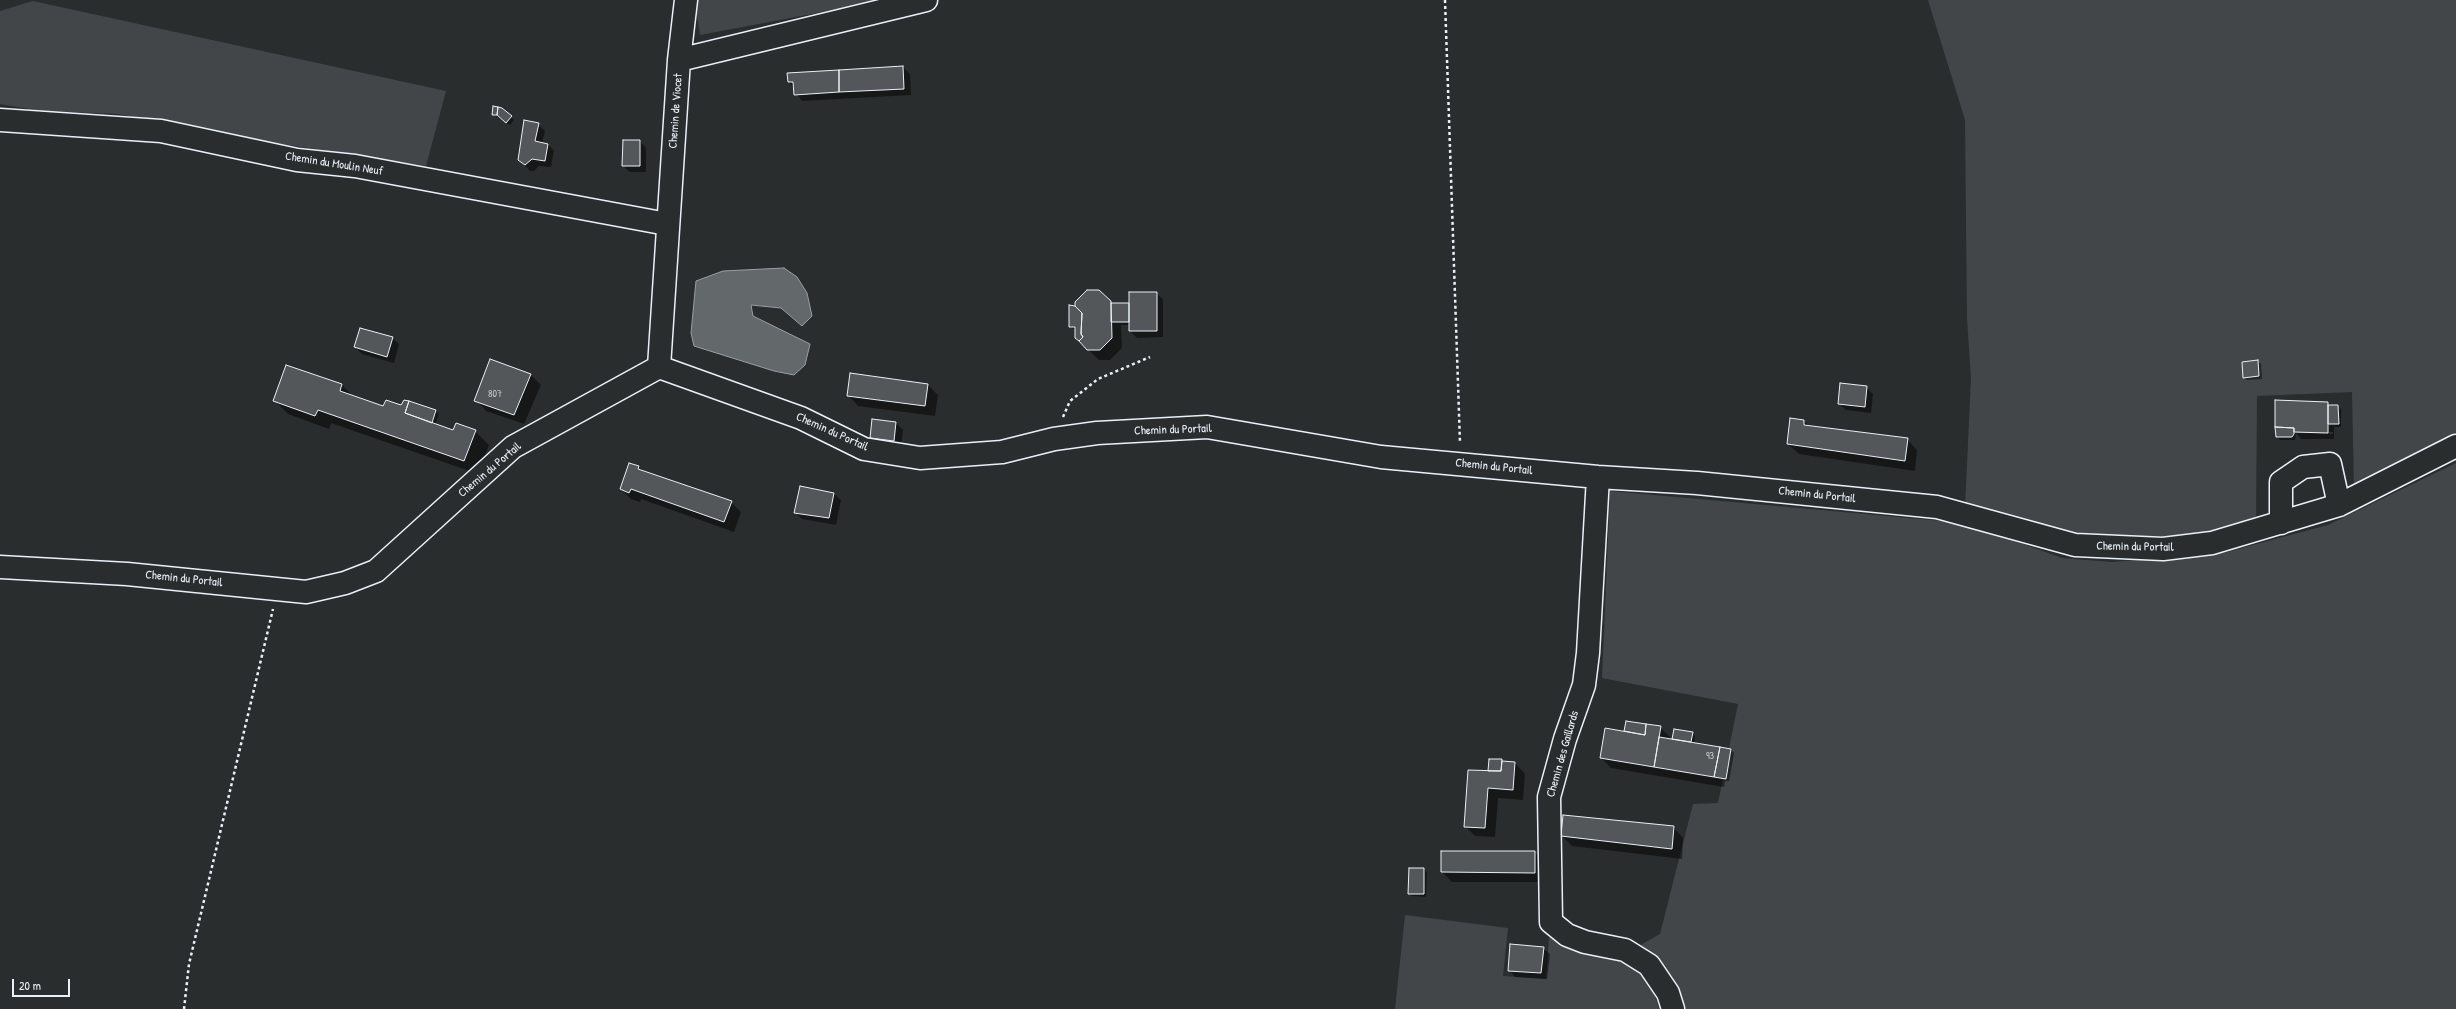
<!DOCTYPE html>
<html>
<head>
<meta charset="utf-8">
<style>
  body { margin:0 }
  #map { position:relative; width:2456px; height:1009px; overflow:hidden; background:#2a2d2e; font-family:"Patrick Hand",sans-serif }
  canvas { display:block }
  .scale { position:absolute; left:12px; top:979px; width:58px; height:18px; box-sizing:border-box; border:2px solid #e8f1f8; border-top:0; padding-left:5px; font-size:12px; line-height:14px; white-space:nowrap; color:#e8f1f8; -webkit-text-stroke:3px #2a2d2e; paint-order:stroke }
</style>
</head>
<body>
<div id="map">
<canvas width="2456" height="1009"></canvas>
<div class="scale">20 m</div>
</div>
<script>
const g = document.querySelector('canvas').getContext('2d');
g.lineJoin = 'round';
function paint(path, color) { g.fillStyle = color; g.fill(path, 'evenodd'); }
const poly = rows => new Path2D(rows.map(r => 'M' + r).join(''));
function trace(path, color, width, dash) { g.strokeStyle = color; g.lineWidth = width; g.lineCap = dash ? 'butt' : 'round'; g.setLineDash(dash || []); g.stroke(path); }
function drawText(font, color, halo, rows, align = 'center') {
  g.font = font + ' "Patrick Hand",sans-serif'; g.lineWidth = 4; g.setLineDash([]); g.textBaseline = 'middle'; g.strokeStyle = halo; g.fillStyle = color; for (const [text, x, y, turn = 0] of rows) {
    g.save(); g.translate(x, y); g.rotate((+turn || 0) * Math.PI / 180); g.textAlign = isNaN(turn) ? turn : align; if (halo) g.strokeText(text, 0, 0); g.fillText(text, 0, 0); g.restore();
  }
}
paint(poly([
  [695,0,886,0,700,35],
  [1928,0,2456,0,2456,436,2354,489,2352,392,2257,396,2256,522,2199,539,2149,540,2077,535,1965,508,1971,378,1967,318,1965,120],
  [33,1,446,91,426,166,250,139,118,114,41,111,0,104,0,11],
  [2456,463,2456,1009,1682,1009,1637,947,1660,934,1693,804,1718,803,1738,704,1602,678,1610,491,1965,523,2062,558,2112,562,2223,553,2328,525],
  [1405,915,1508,928,1503,976,1546,979,1549,937,1571,947,1614,957,1649,977,1659,1009,1395,1009]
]), '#424648');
const water = poly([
  [784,268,797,277,807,293,812,316,802,326,781,308,751,305,753,316,810,344,805,365,794,375,774,371,694,346,691,333,696,281,723,271,784,268]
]);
paint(water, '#63686b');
trace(water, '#989fa3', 1);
paint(poly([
  [903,67,910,74,911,95,802,101,789,82],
  [502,109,514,120,510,125,493,114],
  [525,122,538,124,545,131,542,143,548,144,554,151,551,167,539,166,534,171,530,171,518,158],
  [640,141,646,148,646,172,630,172,623,166],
  [1099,291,1112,304,1128,304,1156,293,1163,299,1163,337,1137,338,1130,331,1130,325,1121,325,1122,348,1110,360,1099,360,1076,338,1076,330,1070,327,1075,307],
  [392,338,399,344,394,363,362,354,355,347],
  [490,360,531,375,541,385,524,424,486,411,476,400],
  [2258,361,2261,364,2262,379,2247,380,2244,377],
  [342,385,354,397,384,407,402,406,436,411,439,414,435,425,454,431,475,431,489,445,478,474,331,423,329,429,288,414,274,400],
  [928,385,938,395,935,416,858,406,848,395],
  [1866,387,1873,394,1871,413,1846,410,1839,404],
  [2328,403,2341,409,2341,427,2334,427,2334,439,2301,439,2296,433,2295,440,2280,440,2277,437],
  [2296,431,2333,432,2333,434,2298,433],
  [873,421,896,423,903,430,901,447,878,444,871,437],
  [1804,421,1810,427,1907,439,1917,450,1915,471,1799,454,1788,444],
  [639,467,643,471,731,502,741,512,734,532,641,499,640,502,631,499,621,489],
  [834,494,841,500,836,525,802,519,795,512],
  [1626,722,1660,727,1670,737,1670,740,1673,740,1675,730,1692,733,1695,736,1694,744,1731,750,1734,753,1729,781,1725,781,1724,787,1611,768,1601,758,1624,733],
  [1502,760,1504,763,1515,763,1525,774,1523,800,1498,798,1495,837,1475,836,1465,826,1489,772],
  [1673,827,1683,838,1682,859,1572,846,1562,836],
  [1534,852,1545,862,1545,882,1452,882,1442,872],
  [1410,869,1424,869,1427,872,1426,897,1412,896,1409,893],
  [1543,948,1550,954,1547,979,1515,977,1509,970]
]), '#0007');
const building = poly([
  [903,66,904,89,839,92,839,70,903,66],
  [839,70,839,92,794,95,793,82,788,82,787,73,839,70],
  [493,106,498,107,497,115,492,115,493,106],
  [498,107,502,108,512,116,506,123,497,115,498,107],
  [524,120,539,123,535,141,548,144,545,161,532,159,525,165,518,160,524,120],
  [623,140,640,140,640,166,622,166,623,140],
  [1087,290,1099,290,1111,301,1112,338,1100,350,1087,350,1079,341,1083,337,1081,334,1082,313,1075,306,1075,302,1087,290],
  [1129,292,1157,292,1157,331,1129,331,1129,292],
  [1111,303,1129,303,1129,322,1111,322,1111,303],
  [1069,305,1075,306,1082,313,1081,334,1083,337,1079,341,1075,338,1075,327,1069,327,1069,305],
  [360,328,393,337,387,357,354,347,360,328],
  [490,359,531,374,514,415,474,401,490,359],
  [2258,360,2259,376,2243,378,2242,362,2258,360],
  [286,365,342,384,340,391,383,406,386,400,401,405,404,400,409,401,405,413,453,430,456,423,476,430,464,461,318,410,315,416,273,401,286,365],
  [850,373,928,384,925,406,847,396,850,373],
  [1840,383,1867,386,1865,407,1838,404,1840,383],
  [2275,400,2328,402,2328,433,2294,432,2294,428,2275,427,2275,400],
  [409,401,436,410,432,423,405,413,409,401],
  [2328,405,2338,405,2339,424,2328,424,2328,405],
  [1790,418,1804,420,1804,425,1908,438,1905,461,1787,444,1790,418],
  [872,419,896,422,894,441,870,438,872,419],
  [2275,427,2294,428,2294,434,2292,437,2276,437,2275,427],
  [629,463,639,466,638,469,732,501,724,522,631,489,629,493,620,489,629,463],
  [800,486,834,493,829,518,794,513,800,486],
  [1626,721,1646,724,1645,735,1624,731,1626,721],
  [1646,724,1661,726,1654,767,1600,758,1605,728,1645,735,1646,724],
  [1674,729,1693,732,1691,742,1672,739,1674,729],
  [1659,737,1720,747,1714,777,1654,767,1659,737],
  [1720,747,1731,749,1726,779,1714,777,1720,747],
  [1489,759,1502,759,1501,771,1488,771,1489,759],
  [1502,761,1515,762,1513,790,1488,788,1485,828,1464,827,1468,770,1501,771,1502,761],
  [1563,815,1674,826,1672,849,1561,836,1563,815],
  [1441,851,1535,851,1535,873,1441,872,1441,851],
  [1409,868,1424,868,1424,894,1408,894,1409,868],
  [1510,944,1544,947,1541,973,1508,971,1510,944]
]);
paint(building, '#535759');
trace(building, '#e8f1f8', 1);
const minor = poly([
  [679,60,686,0],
  [0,120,161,131,297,160,355,166,667,224],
  [659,367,679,60,926,0],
  [1598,477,1588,653,1584,685,1565,739,1549,797,1551,922,1567,935,1585,942,1625,950,1649,965,1668,993,1673,1009],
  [2281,523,2281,482,2303,467,2330,464,2339,505],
  [0,567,127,574,306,592,345,583,376,571,513,447,659,367,801,418,864,449,920,458,1002,452,1054,439,1097,433,1207,427,1381,457,1598,477,1697,483,1937,507,2075,545,2163,549,2212,543,2339,505,2456,446]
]);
trace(minor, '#e8f1f8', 25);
trace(poly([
  [1445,0,1460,443],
  [1063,417,1070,401,1098,379,1150,357],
  [184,1009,189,964,273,609]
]), '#e8f1f8', 2.5, [3, 3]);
trace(minor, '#2a2d2e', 22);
drawText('10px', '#c3cad0', null, [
  ["807",495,394],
  ["93",1710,756]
]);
drawText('12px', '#e8f1f8', '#2a2d2e', [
  ["Chemin de Viocet",676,111,-86],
  ["Chemin du Moulin Neuf",334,164,9],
  ["Chemin du Portail",1173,430,-2],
  ["Chemin du Portail",832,432,24],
  ["Chemin du Portail",1494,467,6],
  ["Chemin du Portail",490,470,-40],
  ["Chemin du Portail",1817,495,6],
  ["Chemin du Portail",2135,547,1],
  ["Chemin du Portail",184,579,6],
  ["Chemin des Gaillards",1563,754,-74]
]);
</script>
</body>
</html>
